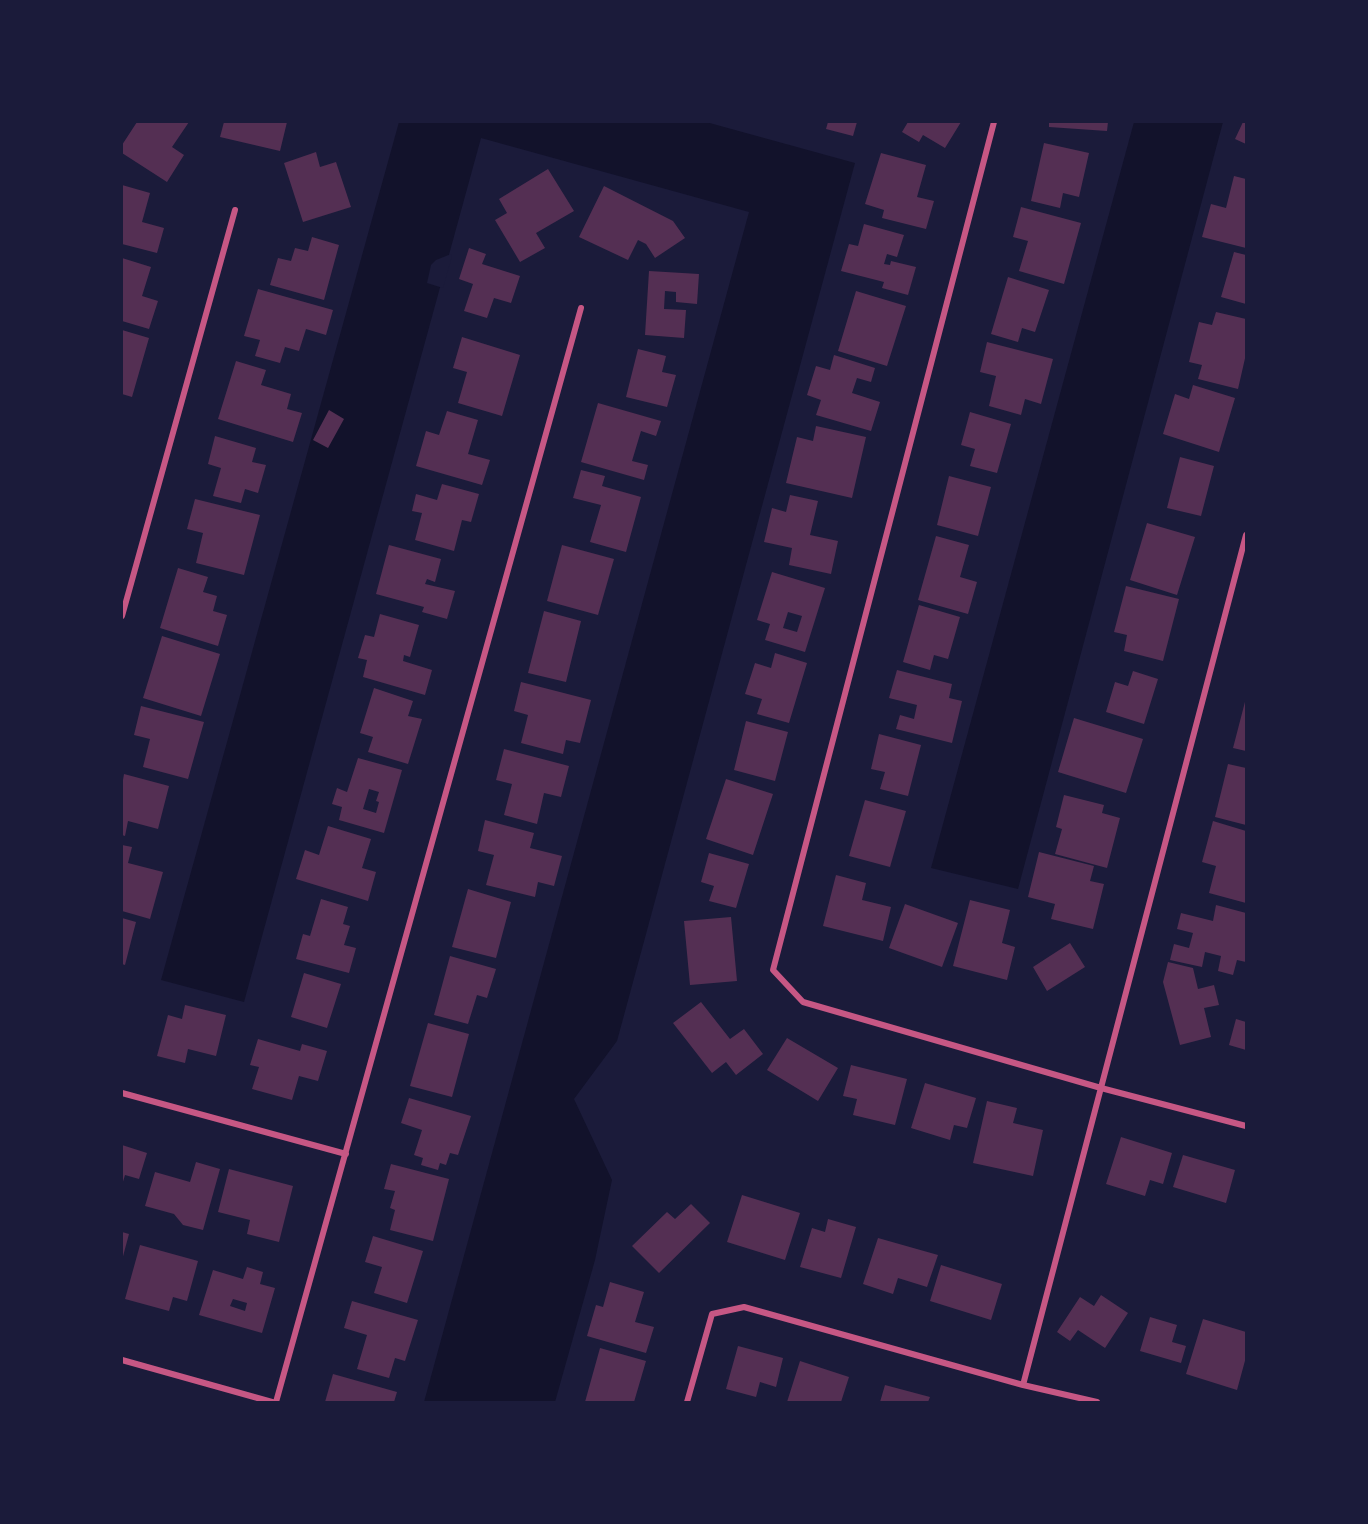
<!DOCTYPE html>
<html>
<head>
<meta charset="utf-8">
<style>
  body { margin:0 }
  #map { position:relative; width:1368px; height:1524px; overflow:hidden; background:#1b1b3a; font-family:Lato,sans-serif }
  canvas { display:block }
  .frame { position:absolute; inset:0; border:123px solid #1b1b3a; pointer-events:none }
</style>
</head>
<body>
<div id="map">
<canvas width="1368" height="1524"></canvas>
<div class="frame"></div>
</div>
<script>
const g = document.querySelector('canvas').getContext('2d');
g.lineJoin = 'round';
function paint(path, color) { g.fillStyle = color; g.fill(path, 'evenodd'); }
const poly = rows => new Path2D(rows.map(r => 'M' + r).join(''));
function trace(path, color, width, dash) { g.strokeStyle = color; g.lineWidth = width; g.lineCap = dash ? 'butt' : 'round'; g.setLineDash(dash || []); g.stroke(path); }
paint(poly([
  [399,122,706,122,855,163,617,1041,574,1099,612,1180,595,1260,555,1402,424,1402,749,212,481,138,244,1002,161,980],
  [1134,122,1223,122,1018,889,931,868]
]), '#12122b');
paint(poly([
  [451,254,452,256,443,288,427,283,431,265,436,260]
]), '#1b1b3a');
paint(poly([
  [137,122,189,122,172,147,184,155,167,182,122,153,122,145],
  [224,122,287,122,280,151,220,137],
  [828,122,857,122,853,136,826,129],
  [908,122,961,122,945,148,923,135,919,142,902,132],
  [1049,122,1108,122,1107,131,1049,127],
  [1243,122,1246,122,1246,144,1235,139],
  [1044,143,1089,153,1079,197,1063,193,1060,208,1031,201],
  [316,152,320,167,336,162,351,207,303,222,284,163],
  [881,153,926,165,917,197,934,201,926,229,882,218,884,210,865,204],
  [548,169,574,211,536,233,545,248,520,262,495,220,507,213,499,199],
  [1234,176,1246,179,1246,248,1202,237,1211,204,1226,208],
  [122,185,150,193,142,222,164,228,157,253,122,244],
  [604,186,673,221,685,238,655,258,646,244,638,240,628,260,579,237],
  [1021,207,1081,223,1064,284,1019,271,1028,241,1013,237],
  [864,224,904,235,897,257,887,254,884,264,890,265,891,261,916,267,908,295,882,288,884,282,841,271,849,244,858,246],
  [312,237,339,245,324,300,270,285,278,258,291,261,295,248,308,251],
  [469,248,486,254,482,264,520,276,511,303,494,298,487,318,464,311,473,284,459,279],
  [1234,252,1246,255,1246,304,1221,297],
  [122,258,151,267,142,296,158,301,149,329,122,321],
  [649,271,699,274,697,304,676,302,676,292,665,291,664,309,686,310,684,338,645,335],
  [1008,277,1049,290,1035,332,1022,328,1018,342,991,334],
  [258,289,333,310,326,335,306,329,299,351,285,347,280,363,255,356,260,340,244,336],
  [856,291,906,306,887,366,838,351],
  [1216,312,1246,319,1246,354,1238,389,1198,379,1202,365,1189,362,1199,322,1212,325],
  [122,330,149,338,132,397,122,394],
  [462,337,520,355,502,416,458,403,467,372,453,368],
  [987,342,1053,359,1041,404,1025,399,1021,415,989,406,996,376,980,372],
  [638,349,666,356,662,372,676,375,667,407,626,397],
  [834,355,875,368,871,382,857,378,852,393,880,402,871,431,816,415,821,400,807,395,816,366,830,370],
  [236,361,266,370,261,385,291,394,287,409,302,413,293,442,218,419],
  [1193,385,1235,398,1219,452,1163,434,1175,394,1189,399],
  [598,403,661,421,656,436,641,431,632,461,648,465,644,480,581,462],
  [329,410,344,419,328,448,313,440],
  [447,411,478,420,468,454,490,460,482,485,416,466,426,431,439,435],
  [970,412,1011,424,997,473,970,466,975,449,961,445],
  [816,426,866,437,852,498,786,483,797,437,813,441],
  [215,436,256,448,252,462,266,465,258,493,245,489,241,503,213,496,221,468,208,464],
  [1180,457,1214,466,1201,516,1167,508],
  [581,470,605,476,602,486,641,497,626,552,590,542,601,505,573,498],
  [949,476,991,487,978,536,937,525],
  [442,484,479,494,471,522,462,520,454,551,415,540,422,513,412,511,416,494,437,500],
  [790,495,818,501,810,535,838,541,831,574,789,565,792,548,764,542,772,508,786,512],
  [195,499,260,515,244,575,196,563,203,533,187,529],
  [1147,523,1195,537,1177,595,1130,580],
  [936,536,969,545,960,577,977,582,968,614,918,600],
  [389,545,441,559,435,582,427,579,425,584,455,591,447,619,422,612,424,607,376,594],
  [562,545,614,559,598,615,547,601],
  [178,568,208,577,203,592,217,596,213,611,227,615,218,646,160,628],
  [772,572,825,588,805,652,765,640,770,624,757,620],
  [788,612,802,616,797,632,783,628],
  [1126,586,1179,599,1163,661,1124,651,1127,635,1114,632],
  [919,605,960,617,948,659,934,655,930,670,903,662],
  [544,611,581,621,566,682,528,673],
  [380,614,419,625,410,657,404,655,403,661,432,670,425,695,363,677,367,660,358,658,365,635,374,637],
  [162,636,220,654,201,716,143,698],
  [775,653,807,663,789,723,757,714,762,699,745,694,755,663,771,668],
  [897,670,952,684,949,698,962,701,952,743,896,729,900,715,914,719,917,705,889,698],
  [1133,671,1158,679,1144,724,1106,712,1115,682,1128,686],
  [521,682,591,700,580,743,566,740,563,754,521,743,528,715,514,711],
  [374,688,413,701,408,716,422,719,408,764,368,752,373,737,360,733],
  [1246,698,1246,751,1233,748],
  [141,706,204,722,188,779,143,767,150,739,134,735],
  [1074,718,1143,739,1126,793,1058,772],
  [746,721,788,732,775,781,734,770],
  [879,734,921,745,908,796,880,789,885,772,871,769],
  [504,749,569,766,561,797,544,793,537,824,504,815,512,784,496,780],
  [358,758,402,770,384,833,339,820,342,807,332,804,337,788,347,792],
  [369,789,379,792,376,801,379,802,376,813,363,809],
  [1228,764,1246,768,1246,825,1215,817],
  [124,774,169,786,158,829,128,821,125,836,122,835,122,786],
  [726,779,773,794,753,855,706,839],
  [1064,795,1104,805,1102,813,1120,818,1107,868,1055,854,1062,829,1056,827],
  [865,800,906,811,890,867,849,856],
  [485,820,534,833,530,848,562,856,554,886,538,882,535,897,486,885,494,855,478,851],
  [1213,821,1246,831,1246,903,1209,893,1216,866,1202,862],
  [328,826,371,839,362,868,376,872,368,901,296,879,305,850,319,855],
  [122,845,132,847,128,863,163,872,150,919,122,911],
  [1039,852,1094,866,1090,881,1104,884,1093,929,1051,919,1055,904,1028,897],
  [709,853,749,864,736,908,709,901,714,886,701,882],
  [836,875,866,883,862,900,891,907,883,941,823,926],
  [468,889,511,902,496,958,452,947],
  [321,899,348,907,343,924,350,926,344,945,356,948,349,973,296,959,303,934,310,936],
  [970,900,1010,910,1002,943,1015,947,1007,980,953,966],
  [905,904,958,923,942,967,889,948],
  [1216,905,1246,913,1246,962,1237,960,1233,975,1218,971,1221,956,1205,952,1202,967,1170,960,1174,944,1189,948,1193,933,1177,929,1181,913,1213,921],
  [731,917,737,981,690,985,684,921],
  [122,918,136,922,125,965,122,964],
  [1070,943,1085,967,1047,991,1033,967],
  [450,956,496,969,487,998,477,995,468,1024,434,1015],
  [1168,962,1193,968,1198,989,1214,985,1219,1005,1204,1008,1211,1037,1180,1045,1163,982],
  [304,973,341,984,327,1028,291,1017],
  [701,1002,730,1039,744,1029,763,1054,736,1075,726,1062,712,1073,673,1023],
  [185,1005,226,1015,216,1056,188,1049,185,1063,157,1056,168,1015,182,1019],
  [1236,1019,1246,1022,1246,1050,1229,1045],
  [428,1023,469,1034,452,1097,410,1086],
  [787,1038,838,1068,818,1101,767,1070],
  [258,1039,300,1051,302,1044,327,1051,318,1081,299,1076,292,1100,252,1089,259,1067,250,1065],
  [851,1065,907,1079,895,1125,853,1115,857,1099,843,1096],
  [925,1083,976,1098,967,1128,954,1125,950,1140,911,1128],
  [409,1098,471,1116,458,1155,450,1153,446,1165,440,1163,438,1170,421,1165,423,1158,414,1155,422,1130,401,1123],
  [987,1101,1017,1108,1013,1123,1043,1130,1033,1176,973,1163],
  [1121,1137,1172,1153,1163,1184,1150,1180,1145,1196,1106,1184],
  [122,1145,147,1153,139,1179,125,1175,122,1185],
  [1183,1155,1235,1170,1226,1203,1173,1187],
  [196,1162,220,1169,203,1230,183,1225,174,1214,145,1206,155,1172,190,1182],
  [391,1164,449,1179,433,1241,390,1230,395,1210,390,1208,395,1191,384,1189],
  [229,1169,293,1186,279,1242,247,1234,250,1220,218,1212],
  [742,1195,800,1213,785,1260,727,1242],
  [691,1204,710,1223,659,1273,632,1246,667,1212,675,1219],
  [828,1219,856,1227,841,1278,800,1267,812,1228,825,1232],
  [122,1232,129,1234,122,1260],
  [373,1236,423,1251,407,1303,374,1293,382,1267,365,1262],
  [878,1238,938,1255,927,1287,898,1278,893,1294,863,1284],
  [140,1245,198,1261,187,1301,173,1297,169,1311,125,1299],
  [941,1265,1002,1284,991,1320,930,1301],
  [247,1267,263,1272,260,1284,275,1288,262,1333,199,1315,213,1270,243,1279],
  [233,1299,247,1303,245,1311,230,1306],
  [610,1282,644,1292,635,1322,654,1327,646,1353,587,1336,596,1305,603,1307],
  [1101,1295,1128,1313,1105,1348,1078,1330,1070,1341,1057,1332,1080,1297,1094,1306],
  [352,1301,418,1320,405,1361,395,1358,389,1378,357,1369,367,1335,344,1328],
  [1150,1317,1177,1325,1172,1342,1186,1346,1181,1363,1140,1351],
  [1203,1319,1246,1332,1246,1357,1237,1390,1186,1374],
  [738,1346,783,1358,776,1387,760,1382,756,1397,726,1389],
  [600,1348,646,1361,634,1402,585,1402],
  [800,1361,849,1377,841,1402,787,1402],
  [333,1374,397,1392,394,1402,325,1402],
  [885,1385,930,1397,928,1402,880,1402]
]), '#542f53');
trace(poly([
  [994,122,773,970,803,1002,1101,1088,1246,1126],
  [122,616,235,210],
  [122,1093,346,1154],
  [122,1360,272,1402],
  [1023,1385,1246,535],
  [276,1402,581,308],
  [687,1402,712,1314,744,1307,1023,1385,1097,1402]
]), '#c65784', 6);
</script>
</body>
</html>
